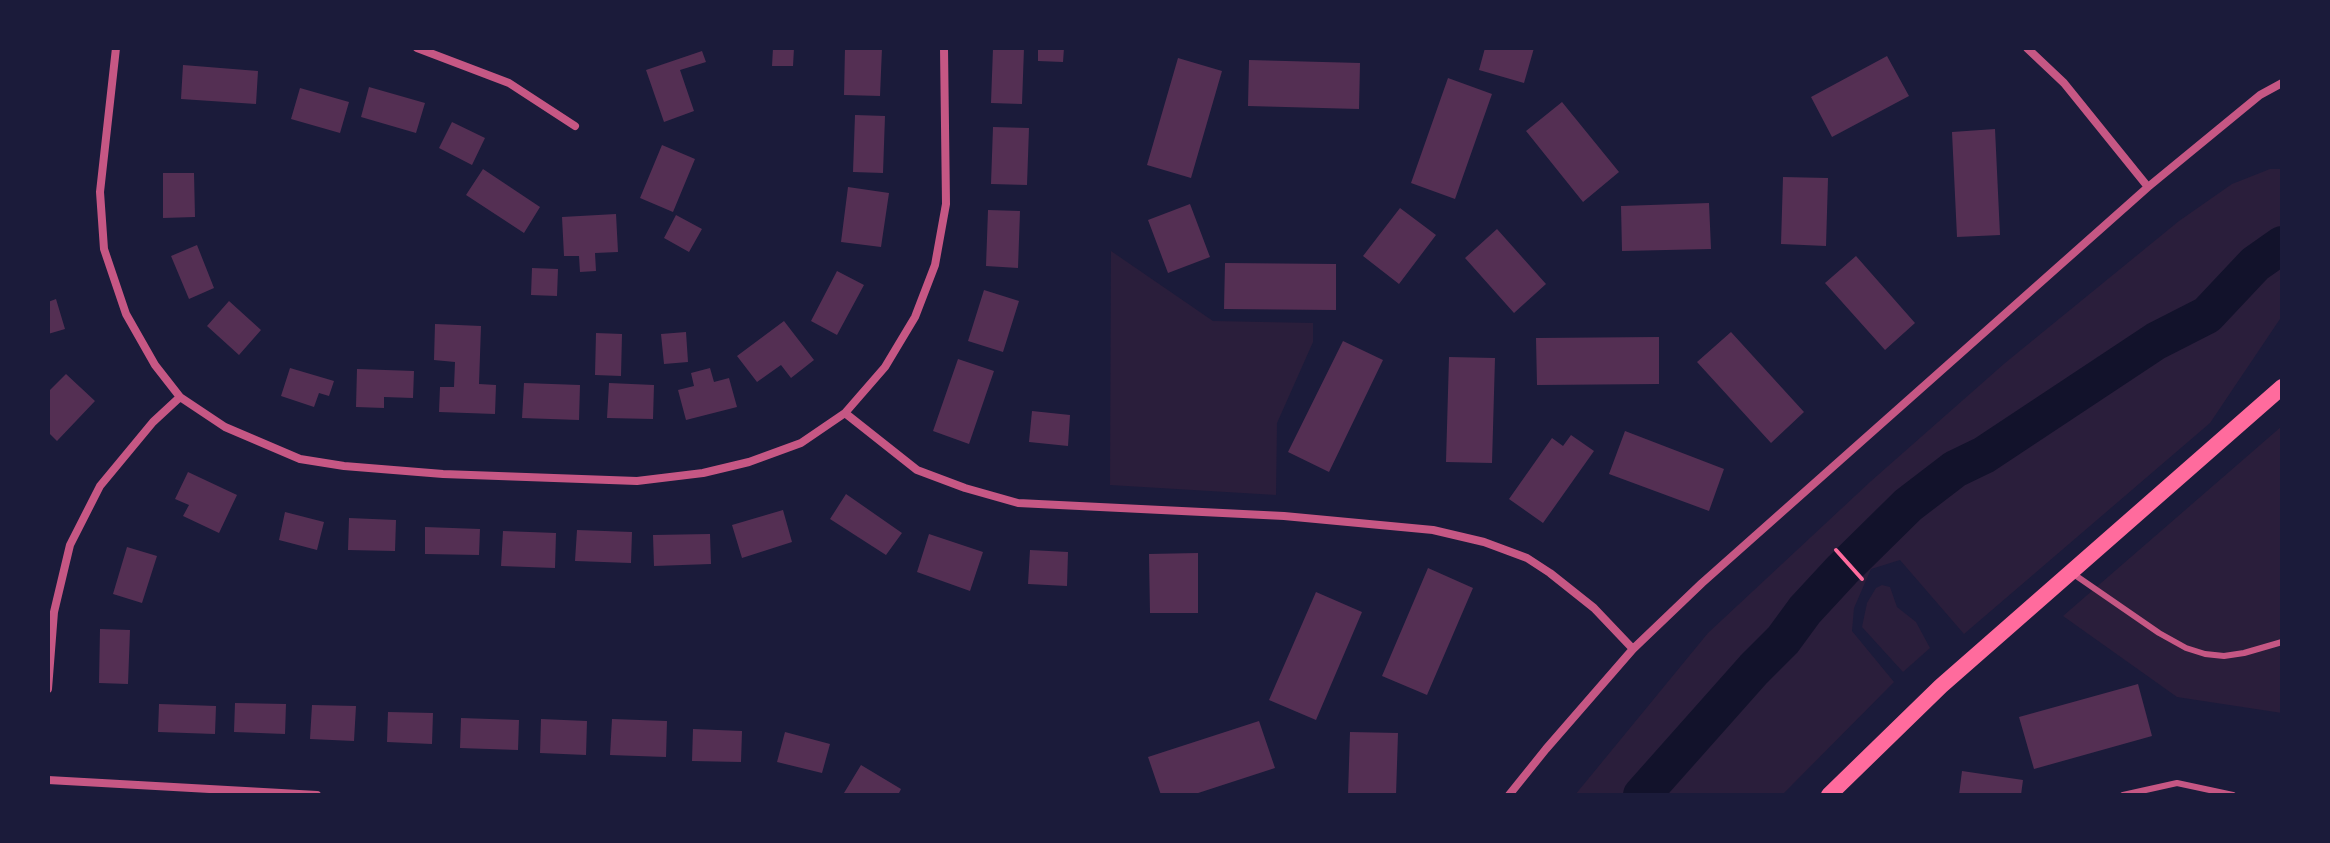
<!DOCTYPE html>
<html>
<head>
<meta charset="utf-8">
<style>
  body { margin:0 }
  #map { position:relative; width:2330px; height:843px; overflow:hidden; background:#1b1b3a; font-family:"Fira Sans",sans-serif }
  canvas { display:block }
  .frame { position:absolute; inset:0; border:50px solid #1b1b3a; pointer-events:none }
</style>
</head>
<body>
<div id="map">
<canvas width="2330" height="843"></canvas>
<div class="frame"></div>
</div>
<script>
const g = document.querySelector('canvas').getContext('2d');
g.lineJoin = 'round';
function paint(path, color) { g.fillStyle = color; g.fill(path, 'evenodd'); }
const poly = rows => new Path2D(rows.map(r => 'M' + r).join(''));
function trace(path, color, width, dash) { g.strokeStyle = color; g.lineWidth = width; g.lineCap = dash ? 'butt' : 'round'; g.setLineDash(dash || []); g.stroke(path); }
paint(poly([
  [2270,169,2282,169,2282,316,2210,423,1964,634,1900,560,1871,569,1854,608,1852,631,1894,682,1782,795,1575,795,1708,633,1870,482,2005,363,2179,221,2232,184],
  [1111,251,1213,321,1313,323,1313,342,1277,423,1276,495,1110,485],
  [2282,426,2282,713,2177,697,2063,616],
  [1882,585,1890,587,1897,607,1916,622,1930,648,1903,672,1862,627,1867,603,1876,588]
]), '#2a1e3b');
trace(poly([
  [1642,795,1754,669,1783,640,1805,610,1842,570,1908,505,1955,469,1984,455,2156,341,2207,315,2255,264,2282,245]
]), '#12122b', 38);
paint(poly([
  [773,48,794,48,793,66,772,66],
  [845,48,882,48,880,96,844,95],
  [993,48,1024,48,1022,104,991,103],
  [1038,48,1064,48,1063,62,1038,61],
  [1485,48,1534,48,1524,83,1479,70],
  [702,51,706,62,680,70,694,111,664,122,646,70],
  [1887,56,1909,96,1832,137,1811,97],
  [1178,58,1222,71,1191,178,1147,165],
  [1249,60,1360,63,1359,109,1248,106],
  [183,65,258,71,256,104,181,99],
  [1448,78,1492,94,1455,199,1411,183],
  [369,87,425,103,416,133,361,117],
  [300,88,349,102,340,133,291,119],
  [1562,102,1619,172,1583,202,1526,131],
  [855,115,885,116,883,173,853,172],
  [452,122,485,138,472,165,439,148],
  [993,127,1029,128,1027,185,991,184],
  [1995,129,2000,235,1957,237,1952,132],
  [662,145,695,159,673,212,640,198],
  [483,169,540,207,524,233,466,195],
  [163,173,194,173,195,217,163,218],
  [1783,177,1828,178,1826,246,1781,244],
  [848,187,889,193,881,247,841,242],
  [1709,203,1711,249,1622,251,1621,206],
  [1190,204,1210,257,1168,273,1148,220],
  [1400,208,1436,235,1399,284,1363,256],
  [988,210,1020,211,1018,268,986,266],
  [616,214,618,252,595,253,596,271,580,272,579,256,564,256,562,217],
  [676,215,702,229,689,252,664,238],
  [1497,229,1546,284,1514,313,1465,258],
  [197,245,214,288,189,299,171,256],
  [1856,256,1915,323,1885,350,1825,283],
  [1225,263,1336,264,1336,310,1224,309],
  [532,268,558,269,557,296,531,295],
  [837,271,864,285,837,335,811,321],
  [984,290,1019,301,1003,352,968,341],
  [56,299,65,329,48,334,48,302],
  [229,301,261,330,239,355,207,326],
  [784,321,814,360,791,378,781,365,757,382,737,356],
  [435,324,481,326,479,384,496,385,495,414,439,412,440,387,454,387,455,362,434,360],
  [686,332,688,362,664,364,661,334],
  [1731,332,1804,412,1771,443,1697,362],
  [596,333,622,334,621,376,595,375],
  [1659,337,1659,384,1537,385,1536,338],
  [1343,341,1383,360,1329,472,1288,452],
  [1449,357,1495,358,1492,463,1446,462],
  [958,359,994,371,969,444,933,431],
  [290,368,334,381,329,396,319,393,314,407,281,396],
  [710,368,714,382,729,378,737,407,686,420,678,390,694,386,691,373],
  [357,369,414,371,413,398,384,397,384,408,356,407],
  [66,374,95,401,57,441,48,432,48,392],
  [524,383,580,385,579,420,522,418],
  [609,383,654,385,653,419,607,418],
  [1032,411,1070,415,1068,446,1029,442],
  [1625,431,1724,469,1709,511,1609,474],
  [1571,435,1594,451,1543,523,1509,499,1552,438,1563,446],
  [188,472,237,495,219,533,183,516,189,505,175,499],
  [846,494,902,533,886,555,830,519],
  [783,510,792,542,742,558,732,525],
  [285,512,324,522,317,550,279,540],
  [349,518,396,520,395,551,348,550],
  [425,527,480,529,479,555,425,554],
  [577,530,632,532,631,563,575,561],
  [503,531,556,533,555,568,501,566],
  [710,534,711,564,654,566,653,535],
  [929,534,983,552,970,591,917,572],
  [127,547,157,556,142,603,113,594],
  [1030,550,1068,552,1067,586,1028,584],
  [1198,553,1198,613,1150,613,1149,554],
  [1428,568,1473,588,1427,695,1382,676],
  [1316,592,1362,612,1316,720,1269,700],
  [100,629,130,630,128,684,99,683],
  [2138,684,2152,736,2034,769,2019,717],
  [235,703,286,704,285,734,234,732],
  [159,704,216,706,215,734,158,732],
  [312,705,356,706,354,741,310,739],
  [388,712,433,713,432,744,387,742],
  [461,718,519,720,518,750,460,748],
  [541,719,587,721,586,755,540,753],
  [612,719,667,721,666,757,610,755],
  [1259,721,1275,768,1192,795,1161,795,1148,757],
  [693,729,742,731,741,762,692,761],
  [785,732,830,744,822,773,777,762],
  [1350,732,1398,733,1396,795,1348,795],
  [861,765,901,789,898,795,844,793],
  [1962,771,2023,780,2021,795,1959,795]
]), '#542f53');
trace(poly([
  [1836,550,1862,579]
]), '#ff6b9d', 4);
trace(poly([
  [2072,573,2159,633,2186,648,2205,654,2224,656,2244,653,2282,642],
  [2123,795,2177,783,2233,795]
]), '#c65784', 6);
trace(poly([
  [116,48,100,192,104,249,126,314,155,365,180,397,225,427,300,459,344,466,443,474,637,481,703,473,749,462,801,443,845,413,885,367,915,317,935,265,946,204,944,48],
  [417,48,509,83,575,126],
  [2027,48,2064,83,2148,187],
  [845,413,917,470,965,488,1018,503,1284,516,1433,530,1484,542,1527,558,1550,573,1594,608,1633,649],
  [48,689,54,612,70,545,100,486,153,422,180,397],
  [48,780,317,795],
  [1509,795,1546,749,1633,649,1702,583,2148,187,2260,95,2282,83]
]), '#c65784', 8);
trace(poly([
  [1829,795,1941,686,2282,387]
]), '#ff6b9d', 16);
</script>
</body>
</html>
